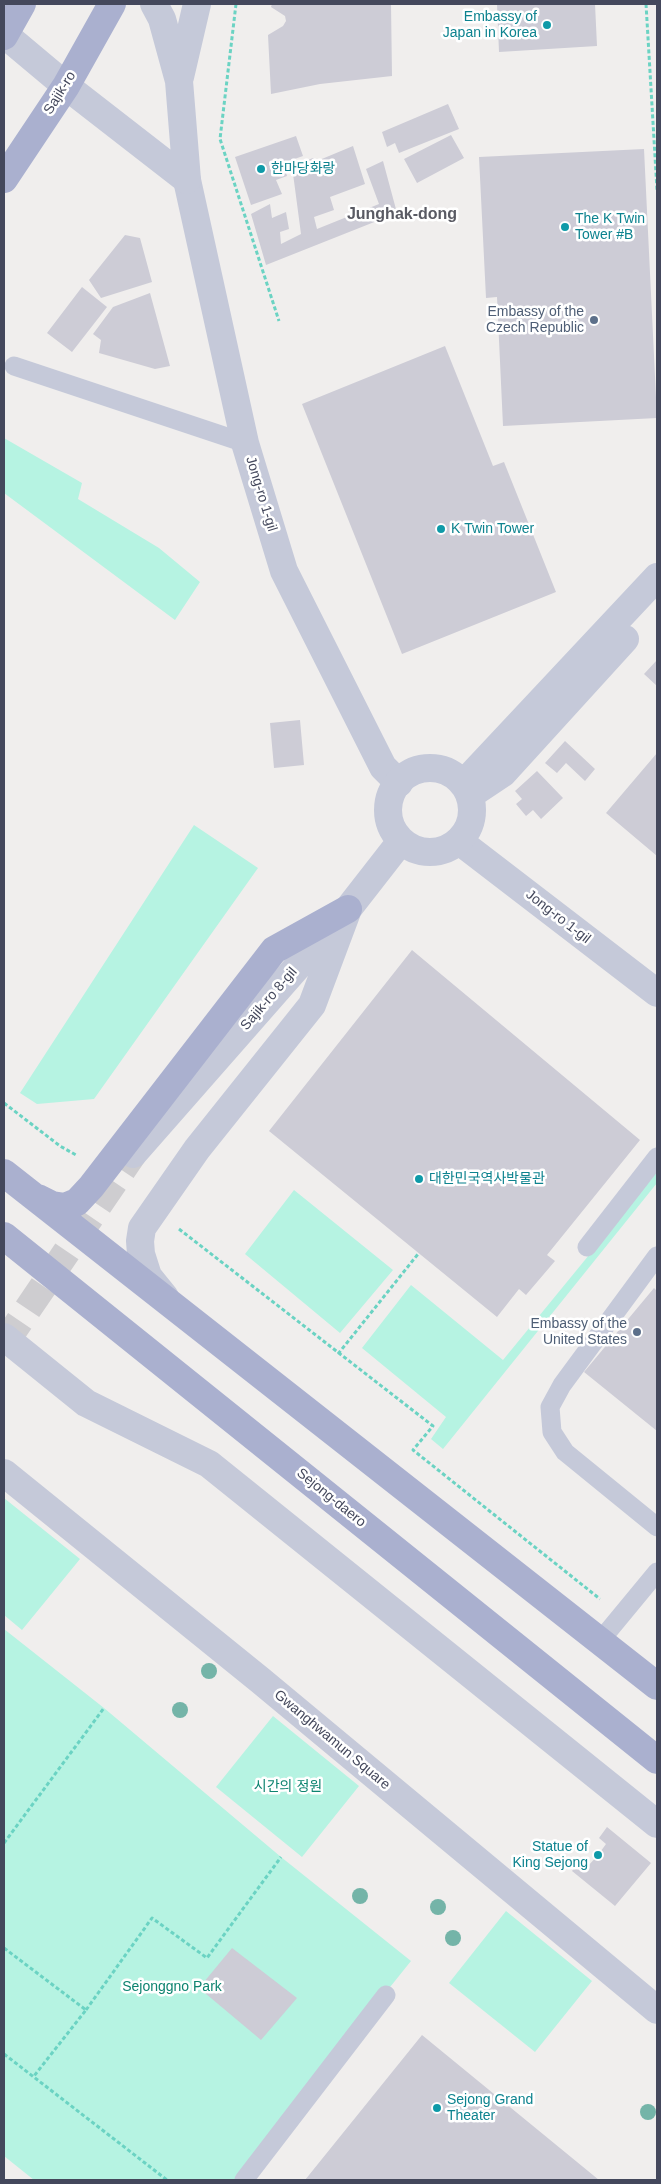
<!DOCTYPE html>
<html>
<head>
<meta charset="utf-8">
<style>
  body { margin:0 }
  #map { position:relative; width:661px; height:2184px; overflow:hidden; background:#f0eeed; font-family:Helvetica,sans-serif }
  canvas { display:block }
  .frame { position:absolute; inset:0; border:5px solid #44485c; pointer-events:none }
</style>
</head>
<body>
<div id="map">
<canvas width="661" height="2184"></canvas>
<div class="frame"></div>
</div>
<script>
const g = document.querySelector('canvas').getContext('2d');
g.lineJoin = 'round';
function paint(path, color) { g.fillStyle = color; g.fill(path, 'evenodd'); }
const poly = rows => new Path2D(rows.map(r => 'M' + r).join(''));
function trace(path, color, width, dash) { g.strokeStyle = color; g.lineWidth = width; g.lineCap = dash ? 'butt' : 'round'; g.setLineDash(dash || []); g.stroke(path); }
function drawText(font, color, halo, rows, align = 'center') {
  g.font = font + ' Helvetica,"Noto Sans KR",sans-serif'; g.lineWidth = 5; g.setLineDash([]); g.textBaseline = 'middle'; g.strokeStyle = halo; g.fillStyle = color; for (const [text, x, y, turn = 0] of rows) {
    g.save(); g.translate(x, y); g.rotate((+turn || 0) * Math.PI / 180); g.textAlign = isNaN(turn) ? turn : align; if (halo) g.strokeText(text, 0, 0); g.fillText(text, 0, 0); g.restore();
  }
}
paint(poly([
  [4,438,82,483,78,499,159,548,200,582,175,620,4,493],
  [194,825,258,868,94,1099,37,1104,20,1093],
  [657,1172,657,1183,443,1449,431,1439,446,1417,362,1348,411,1285,503,1360],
  [294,1190,393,1270,340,1333,245,1254],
  [4,1498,80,1559,22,1630,4,1615],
  [4,1629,104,1708,281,1857,411,1961,235,2180,34,2180,4,2156],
  [273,1716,359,1786,302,1857,216,1787],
  [506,1911,592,1981,535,2052,449,1983]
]), '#b6f3e2');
paint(poly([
  [272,4,391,4,392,76,320,84,271,94,268,35,283,26,286,21,285,16,271,7],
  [497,4,595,4,597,46,499,52],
  [448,104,459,129,399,153,395,143,387,147,382,132],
  [451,135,464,158,417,183,404,159],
  [296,136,303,156,283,163,287,176,276,180,282,194,251,205,235,157],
  [353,146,365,184,330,197,334,210,314,217,317,229,379,204,366,169,383,161,397,213,266,265,251,214,270,204,272,218,286,212,289,229,280,232,281,244,301,234,292,166,313,158,317,161],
  [644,149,657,418,503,426,497,297,486,298,479,157],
  [125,235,140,238,152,282,101,298,89,280],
  [82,287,107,307,72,352,47,333],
  [150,293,170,366,155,369,99,353,101,340,93,334,113,307],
  [445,346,493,466,504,462,556,592,402,654,302,404],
  [657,660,657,686,644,674],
  [300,720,304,765,274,768,270,723],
  [565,741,595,769,585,781,566,763,557,773,545,763],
  [657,753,657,856,606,813],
  [537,771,563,798,541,819,533,810,526,816,516,804,522,799,515,791],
  [412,950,640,1140,547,1255,555,1261,526,1295,519,1289,497,1317,269,1131],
  [654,1288,657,1291,657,1431,584,1372],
  [607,1827,651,1863,615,1906,572,1871,580,1860,588,1866,598,1855,606,1844,599,1838],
  [232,1948,297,1998,261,2040,199,1988],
  [422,2035,599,2180,305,2180]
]), '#cdccd6');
trace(poly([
  [4,1344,133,1154]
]), '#cecdd0', 28, [28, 14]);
trace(poly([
  [236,4,220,139,279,321],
  [646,4,657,190],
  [4,1103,60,1146,76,1155],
  [179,1229,433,1426,413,1450,600,1599],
  [338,1354,418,1254],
  [4,1843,104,1708],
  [4,1948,86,2010,34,2076],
  [86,2010,152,1918,207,1958,281,1857],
  [4,2054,167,2180]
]), '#6bd3c3', 3, [4, 2.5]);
trace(poly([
  [14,366,245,443],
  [587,1247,657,1157],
  [657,1256,562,1385,550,1407,552,1432,565,1452,657,1527],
  [600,1641,657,1572],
  [244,2180,386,1995]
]), '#c5c9d9', 19);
trace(poly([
  [4,1337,86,1403,209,1464,657,1824],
  [4,1473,260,1680,657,2010]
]), '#c5c9d9', 28);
trace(poly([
  [187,180,245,443,284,571,383,767,399,783],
  [459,841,657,993]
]), '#c5c9d9', 28);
trace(poly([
  [154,4,162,19,179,81,187,180],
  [4,34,66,86,187,180],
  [180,77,197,4],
  '388 810a42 42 0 1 1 84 0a42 42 0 1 1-84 0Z',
  [463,784,657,577],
  [470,795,503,773,625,639],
  [133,1154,348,909,401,841],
  [165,1297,148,1276,141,1254,140,1241,142,1228,197,1149,312,1005,348,909]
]), '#c5c9d9', 28);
trace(poly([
  [4,36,22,4],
  [4,179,66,86,112,4],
  [4,1173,657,1686],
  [38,1198,52,1205,65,1207,77,1202,91,1187,274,950,348,909],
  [4,1236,657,1760]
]), '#aab0cf', 28);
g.fillStyle = '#74b4a8';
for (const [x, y] of [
  [209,1671],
  [180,1710],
  [360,1896],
  [438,1907],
  [453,1938],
  [648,2112]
]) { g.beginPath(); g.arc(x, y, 8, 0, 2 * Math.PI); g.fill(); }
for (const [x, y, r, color] of [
  [547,25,5,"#0f9aa8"],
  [261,169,5,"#0f9aa8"],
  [565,227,5,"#0f9aa8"],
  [594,320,5,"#5c6f8a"],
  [441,529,5,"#0f9aa8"],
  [419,1179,5,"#0f9aa8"],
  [637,1332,5,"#5c6f8a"],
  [598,1855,5,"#0f9aa8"],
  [437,2108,5,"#0f9aa8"]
]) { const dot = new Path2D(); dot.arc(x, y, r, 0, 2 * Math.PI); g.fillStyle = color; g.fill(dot); trace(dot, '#fff', 2); }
drawText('14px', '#0d838f', '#fff', [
  ["Embassy of",537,17,"right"],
  ["Japan in Korea",537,33,"right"],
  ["한마당화랑",271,169],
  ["The K Twin",575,219],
  ["Tower #B",575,235],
  ["K Twin Tower",451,529],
  ["대한민국역사박물관",429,1179],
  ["Statue of",588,1847,"right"],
  ["King Sejong",588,1863,"right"],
  ["Sejong Grand",447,2100],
  ["Theater",447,2116]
], 'left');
drawText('14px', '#44485c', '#fff', [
  ["Sajik-ro",60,93,-58],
  ["Jong-ro 1-gil",261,494,73],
  ["Jong-ro 1-gil",558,917,38],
  ["Sajik-ro 8-gil",269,999,-49],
  ["Sejong-daero",331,1498,39],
  ["Gwanghwamun Square",332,1740,40]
]);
drawText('14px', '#4e5e75', '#fff', [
  ["Embassy of the",584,312],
  ["Czech Republic",584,328],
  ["Embassy of the",627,1324],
  ["United States",627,1340]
], 'right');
drawText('14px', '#0e8470', '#fff', [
  ["시간의 정원",288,1787],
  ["Sejonggno Park",172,1987]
]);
drawText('bold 16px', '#595a63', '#fff', [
  ["Junghak-dong",402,215]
]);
</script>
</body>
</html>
